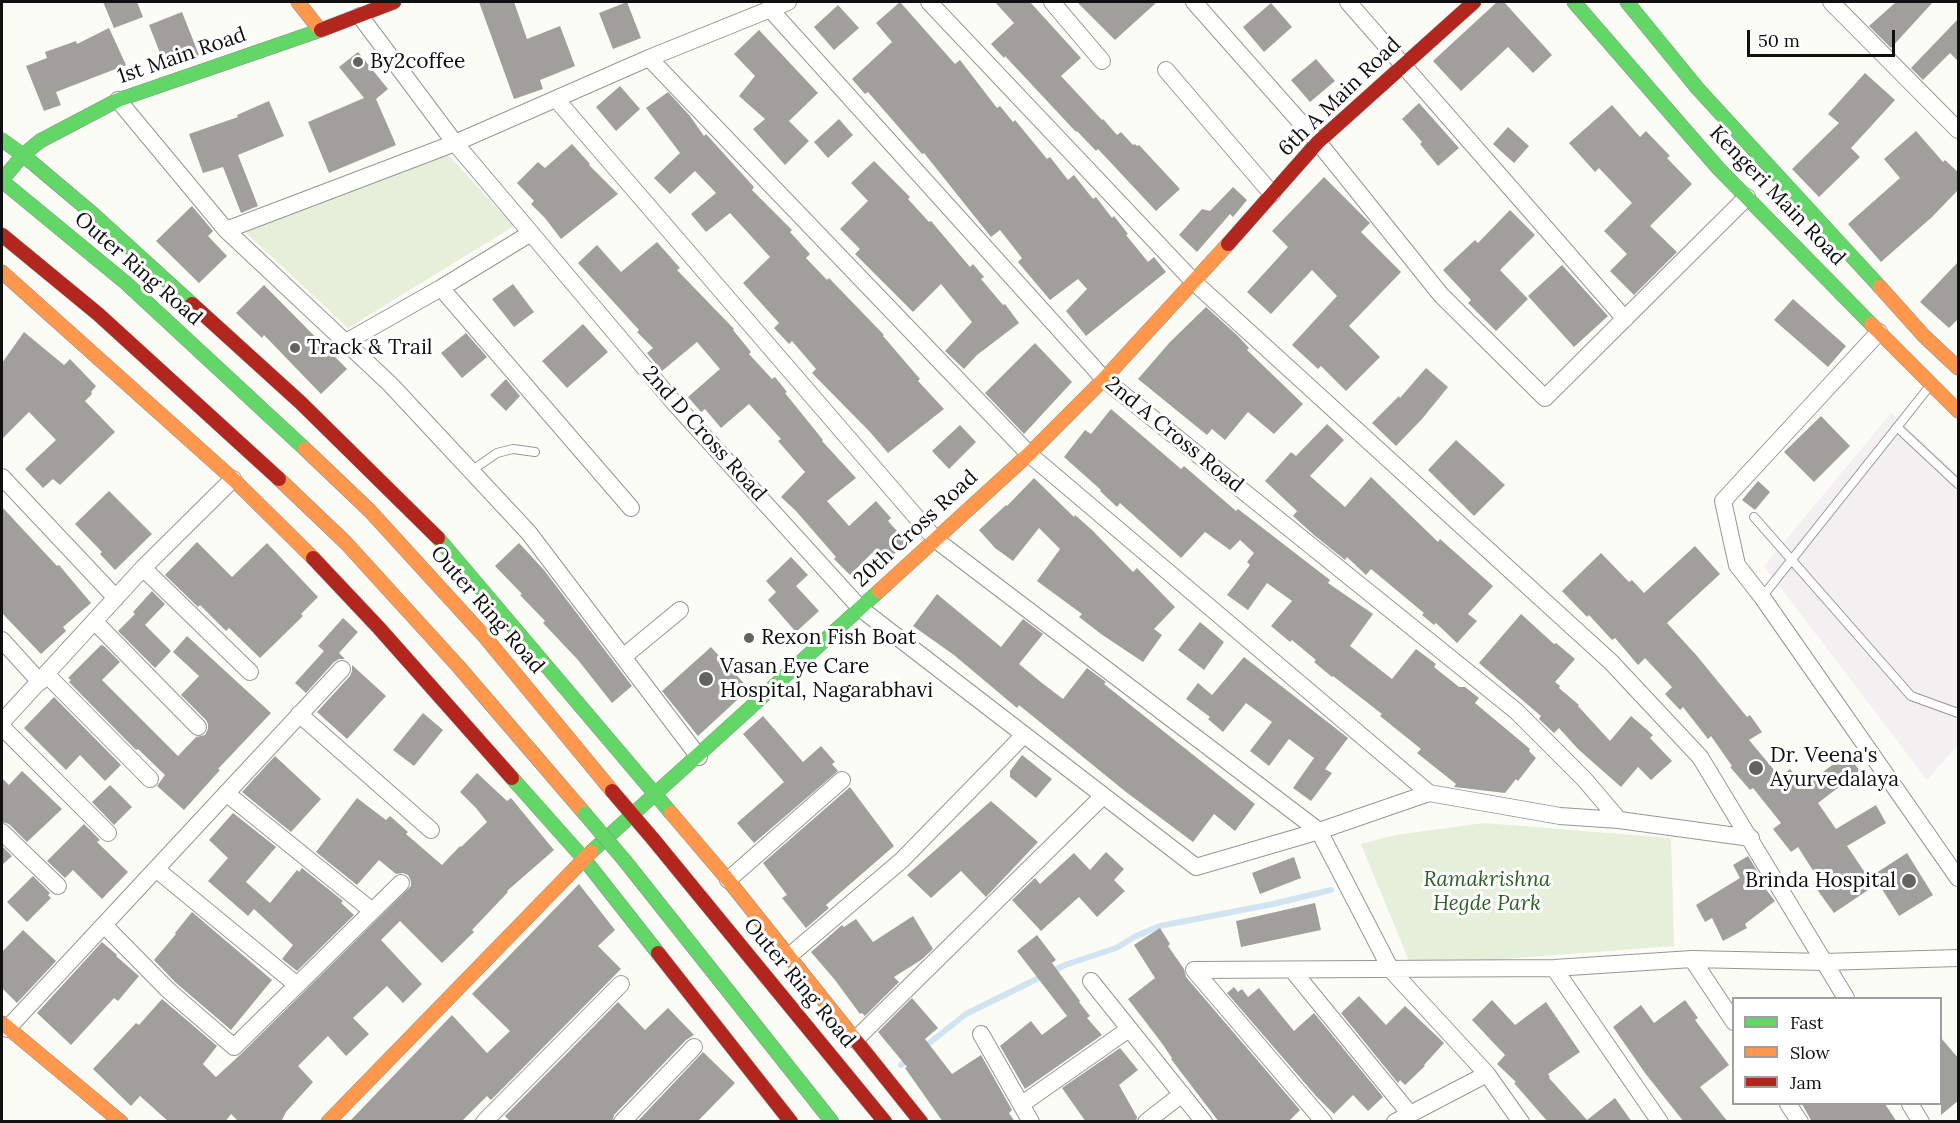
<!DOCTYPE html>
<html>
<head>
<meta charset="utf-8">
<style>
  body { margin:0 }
  #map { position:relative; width:1960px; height:1123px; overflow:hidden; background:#fcfcf7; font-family:Lora,serif }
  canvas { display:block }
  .frame { position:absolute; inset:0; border:3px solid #101010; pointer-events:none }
  .legend { position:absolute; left:1732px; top:997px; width:210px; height:108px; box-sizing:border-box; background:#fff; border:2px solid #9f9f9f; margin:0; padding:8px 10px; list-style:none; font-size:18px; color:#101010 }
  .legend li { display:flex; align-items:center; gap:12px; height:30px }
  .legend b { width:30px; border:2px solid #9f9f9f }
  .scale { position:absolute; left:1747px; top:30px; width:148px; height:27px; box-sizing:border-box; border:3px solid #101010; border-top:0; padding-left:8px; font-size:18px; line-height:21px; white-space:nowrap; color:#101010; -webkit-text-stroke:4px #fff; paint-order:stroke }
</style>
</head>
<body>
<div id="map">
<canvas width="1960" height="1123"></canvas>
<div class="frame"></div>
<ul class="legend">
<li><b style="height:8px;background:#63d668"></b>Fast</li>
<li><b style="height:8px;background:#ff974d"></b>Slow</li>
<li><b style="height:8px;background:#b3261e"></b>Jam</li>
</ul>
<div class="scale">50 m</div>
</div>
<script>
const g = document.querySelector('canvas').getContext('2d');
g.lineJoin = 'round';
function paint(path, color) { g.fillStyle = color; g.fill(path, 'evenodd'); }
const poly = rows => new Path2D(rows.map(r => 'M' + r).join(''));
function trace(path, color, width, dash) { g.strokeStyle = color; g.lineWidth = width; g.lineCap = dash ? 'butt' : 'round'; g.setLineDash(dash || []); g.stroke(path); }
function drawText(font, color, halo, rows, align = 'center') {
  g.font = font + ' Lora,serif'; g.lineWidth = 6; g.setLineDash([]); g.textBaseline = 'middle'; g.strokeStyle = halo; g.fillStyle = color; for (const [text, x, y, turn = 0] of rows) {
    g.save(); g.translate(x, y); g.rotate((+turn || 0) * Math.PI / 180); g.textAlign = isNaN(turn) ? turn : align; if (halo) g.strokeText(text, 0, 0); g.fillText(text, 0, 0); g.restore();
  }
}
paint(poly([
  [1891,413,1958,475,1958,745,1927,780,1764,566]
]), '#f4f0f2');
paint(poly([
  [448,155,514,226,348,328,243,230],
  [1484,823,1671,838,1674,946,1411,966,1361,844,1395,835]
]), '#e5efda');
trace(poly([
  [923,1048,966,1014,1065,965,1116,948,1136,936,1160,926,1273,904,1331,890],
  [901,1065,910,1058]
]), '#d1e4f1', 6);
paint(poly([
  [103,2,137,2,143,17,114,28],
  [479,2,514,2,527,39,560,26,575,66,540,80,543,89,514,99],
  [627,2,641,38,613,49,599,13],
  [900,2,955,64,960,60,997,108,1000,106,1013,122,1015,120,1047,159,1050,157,1068,180,1074,175,1093,199,1096,197,1112,218,1114,216,1128,234,1126,235,1148,262,1154,257,1166,272,1086,336,1066,311,1087,289,1078,279,1050,300,1018,262,1022,258,1000,230,991,237,924,153,922,154,868,92,865,94,852,79,892,42,876,23],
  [995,2,1030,2,1081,58,1061,76,1102,120,1103,119,1117,135,1121,132,1133,145,1135,144,1137,146,1139,145,1180,189,1156,211,1098,149,1096,151,1077,131,1076,132,1005,56,1004,58,991,44,1014,23],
  [1077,2,1157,2,1115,40],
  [1497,2,1504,2,1552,55,1533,73,1508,47,1461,91,1433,61],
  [1896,2,1933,2,1891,48,1869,26],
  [1271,3,1292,27,1264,52,1243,27],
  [838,5,859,28,834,50,814,27],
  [182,12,199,55,166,68,149,25],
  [1959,18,1959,62,1950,53,1923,80,1911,68],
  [109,28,126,65,56,92,61,105,44,111,26,66,47,58,45,52,76,41,77,44],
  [759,30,818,93,789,121,809,141,785,165,753,129,765,119,739,96,755,76,734,54],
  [358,52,388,89,376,99,396,145,329,173,308,122,364,98,339,67],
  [1316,59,1335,81,1310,102,1291,80],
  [1865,73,1895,100,1851,148,1860,157,1819,197,1792,169,1839,123,1828,114],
  [620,86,640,109,616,131,596,107],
  [668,92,690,116,704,136,706,134,754,187,752,190,792,230,790,232,810,254,806,258,827,280,829,278,884,335,883,336,920,379,918,381,944,409,888,453,870,432,812,373,816,369,792,341,789,344,774,328,779,323,743,283,770,257,730,213,706,232,691,214,716,193,695,171,670,194,654,178,680,153,646,108],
  [269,101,284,136,238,155,258,206,241,213,223,167,203,173,189,134,238,117,237,115],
  [1419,103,1459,148,1438,166,1420,144,1422,142,1402,119],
  [1612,105,1640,137,1646,131,1670,156,1667,158,1692,184,1650,226,1677,252,1634,295,1610,271,1627,254,1604,231,1632,203,1599,168,1595,172,1569,143],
  [839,119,853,135,828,158,814,142],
  [1508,127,1529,146,1514,163,1493,144],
  [1916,131,1943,162,1945,160,1959,173,1959,189,1932,217,1881,262,1848,224,1900,178,1884,159],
  [572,144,590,164,589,165,618,194,561,239,545,218,531,204,534,201,517,183,538,162,545,168],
  [874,161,910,197,908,199,929,222,931,221,970,267,973,264,984,277,981,279,1003,305,1005,304,1019,323,977,355,964,369,945,351,972,322,941,284,913,312,855,254,860,249,840,229,868,201,851,183],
  [1324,177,1370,223,1361,232,1401,272,1349,326,1380,357,1346,391,1321,366,1318,369,1292,345,1337,296,1312,270,1271,314,1247,292,1288,247,1272,231],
  [1233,187,1247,200,1233,217,1230,214,1197,252,1179,235,1202,209,1210,211],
  [192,206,213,231,208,236,227,256,199,283,156,241],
  [1510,210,1535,235,1500,270,1528,299,1496,331,1468,303,1471,300,1443,270,1475,240,1478,243],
  [657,242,680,268,677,270,734,329,733,330,751,352,749,354,772,379,775,377,787,392,785,393,823,440,822,441,856,478,827,501,849,526,876,501,891,518,888,521,907,542,882,565,872,553,850,575,834,559,836,557,796,511,781,497,805,472,778,441,781,439,749,404,721,428,705,409,701,412,688,397,720,369,697,342,662,371,647,353,653,348,637,332,639,330,578,263,597,245,621,272],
  [1959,261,1959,318,1949,328,1920,302],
  [1562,265,1608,316,1574,347,1528,296],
  [513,284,534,312,514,327,492,299],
  [264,285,347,369,321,394,264,335,262,338,236,313],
  [1793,299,1846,346,1828,367,1774,320],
  [1206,307,1238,336,1249,348,1247,350,1303,404,1274,434,1248,412,1225,440,1212,429,1207,435,1138,379,1170,342],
  [583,324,608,352,567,388,542,361],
  [24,332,64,365,70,359,96,386,91,392,92,394,85,401,115,432,60,485,53,479,43,488,25,469,56,440,29,412,2,439,2,363],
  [466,333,487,357,462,378,441,353],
  [1035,343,1072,382,1024,434,985,393],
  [1426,368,1448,387,1422,419,1396,446,1372,423,1399,396,1400,398],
  [506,379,520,396,506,411,490,395],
  [1111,409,1181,469,1184,466,1236,511,1238,509,1330,580,1328,583,1373,614,1350,646,1392,679,1416,649,1436,664,1434,667,1459,687,1465,687,1479,698,1475,703,1530,749,1529,751,1536,758,1518,781,1516,779,1505,793,1454,787,1456,784,1417,753,1421,749,1380,716,1382,714,1333,676,1332,677,1314,662,1316,660,1292,640,1290,642,1271,626,1292,601,1267,583,1248,610,1227,595,1250,565,1247,562,1254,553,1240,540,1230,550,1205,532,1181,558,1120,503,1117,507,1100,491,1101,490,1064,457,1085,430,1091,434],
  [1821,416,1850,446,1814,482,1784,452],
  [1327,424,1344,440,1310,476,1345,507,1371,477,1438,542,1440,539,1493,586,1468,614,1477,621,1457,643,1436,623,1434,625,1422,615,1424,613,1371,569,1366,575,1347,557,1345,560,1314,535,1293,516,1297,511,1265,481,1291,452,1296,456],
  [960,425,976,442,949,469,932,451],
  [1456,440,1505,485,1474,516,1428,470],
  [1034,478,1074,517,1075,515,1092,530,1133,572,1137,568,1175,607,1154,629,1162,635,1143,662,1101,634,1079,617,1082,614,1037,581,1060,549,1039,528,1013,561,995,548,979,530,1006,505,1007,506],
  [1758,481,1770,492,1755,510,1742,500],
  [109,491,152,534,115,570,100,554,102,552,75,524],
  [2,507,57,566,59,565,91,603,63,627,66,631,41,654,2,613],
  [197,542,232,577,267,543,318,597,301,614,303,616,260,658,229,628,226,631,200,605,198,607,165,575],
  [519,543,544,570,632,686,612,703,578,660,543,623,545,621,520,595,522,594,495,566],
  [1695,546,1720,574,1667,623,1697,656,1747,717,1750,715,1762,732,1749,740,1780,777,1790,769,1804,786,1847,754,1860,771,1818,803,1836,829,1876,805,1886,823,1847,846,1874,886,1834,913,1813,884,1819,880,1798,847,1791,852,1773,829,1781,823,1753,788,1750,790,1730,767,1732,766,1711,736,1708,739,1683,707,1680,710,1665,694,1672,687,1645,658,1638,665,1615,638,1612,640,1589,615,1587,617,1562,591,1601,553,1629,582,1632,580,1644,593],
  [791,557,808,575,796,586,819,611,796,632,768,600,776,592,766,581],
  [152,591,165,604,145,625,171,651,155,668,118,631,135,614,133,612],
  [937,594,1001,647,1023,619,1043,634,1019,664,1042,683,1063,699,1087,668,1106,682,1104,684,1255,804,1235,831,1214,814,1193,842,1126,792,1019,705,1017,708,954,655,913,626],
  [1521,614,1554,644,1556,643,1575,659,1555,682,1560,686,1559,688,1579,705,1578,706,1610,741,1631,716,1653,735,1650,738,1672,761,1651,780,1638,767,1621,787,1578,749,1559,728,1554,733,1539,719,1541,716,1479,663],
  [343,618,358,632,339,653,345,659,339,659,334,662,306,693,295,683,324,651,318,646],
  [1200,622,1224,642,1204,670,1178,650],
  [187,636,271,713,218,769,220,770,184,810,157,786,165,775,138,749,136,750,69,682,71,680,68,678,101,645,104,646,120,662,102,680,178,756,196,737,205,735,208,729,208,724,206,720,181,695,199,676,173,652],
  [711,647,749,689,698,736,662,691],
  [1244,657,1348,738,1325,769,1332,773,1311,801,1293,788,1314,758,1289,739,1269,766,1250,751,1272,722,1246,703,1223,732,1208,719,1210,717,1186,699,1198,683,1212,695],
  [352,665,386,696,347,739,317,712,350,676,352,671],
  [54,697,121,765,105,781,80,755,66,770,24,728],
  [423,713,443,730,414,766,393,750],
  [763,716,803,762,821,746,835,762,832,764,838,771,754,843,737,823,784,782,743,734],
  [1022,755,1052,779,1036,798,1010,777,1010,771],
  [275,756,321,799,291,832,242,792],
  [22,771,62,809,27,842,9,824,2,822,2,778,9,785],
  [477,773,507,801,511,798,554,850,507,891,508,892,472,930,474,932,442,963,400,921,381,940,422,984,403,1003,387,986,353,1018,369,1034,346,1056,328,1036,298,1066,313,1082,286,1112,281,1122,239,1122,231,1114,225,1122,169,1122,140,1096,131,1106,93,1069,136,1023,139,1025,162,999,217,1046,203,1064,216,1077,241,1054,411,886,411,881,408,875,403,873,396,874,379,860,357,885,316,852,357,798,386,820,390,816,408,832,406,834,442,865,460,846,461,847,487,822,476,808,460,792],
  [110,785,132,807,114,825,92,802],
  [850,787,894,846,826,905,829,908,806,928,782,898,787,895,763,863],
  [991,801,1038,842,986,897,961,871,931,898,907,875],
  [233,813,276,847,246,882,270,903,297,870,299,872,302,868,343,901,341,903,354,915,297,971,282,959,293,945,254,909,248,916,208,881,228,858,209,840],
  [84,824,100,840,97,842,128,872,102,899,73,870,65,878,47,861],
  [2,846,12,856,2,865],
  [1106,852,1124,869,1114,880,1125,891,1097,917,1079,897,1041,931,1012,900,1035,878,1040,884,1074,853,1090,870],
  [1907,853,1933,895,1899,916,1873,875],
  [1748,856,1761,877,1758,879,1775,901,1745,924,1747,928,1723,941,1712,918,1705,922,1696,905,1740,878,1733,865],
  [1294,857,1301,878,1260,894,1252,873],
  [33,876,50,893,48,895,51,898,27,922,7,902],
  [579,884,615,930,598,946,621,969,491,1100,487,1096,461,1122,349,1122,452,1015,487,1053,510,1031,472,994],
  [1315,903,1321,930,1241,947,1236,921],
  [192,912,272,980,231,1030,175,982,154,960,176,934,175,933],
  [913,916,933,949,921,960,894,977,899,982,865,1016,862,1013,860,1014,835,980,811,952,842,925,844,927,856,919,873,942],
  [1160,928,1170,944,1168,946,1184,969,1186,977,1300,1110,1288,1122,1219,1122,1171,1059,1172,1058,1161,1042,1128,999,1155,978,1134,945],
  [23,930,56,961,17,1003,2,988,2,952],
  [1037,935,1056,960,1052,963,1080,1001,1079,1002,1090,1016,1087,1018,1102,1035,1025,1089,1000,1046,1031,1021,1042,1035,1067,1016,1017,951],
  [102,942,117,955,116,956,139,976,118,1001,114,998,71,1045,37,1013],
  [1234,987,1238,992,1242,989,1248,997,1259,988,1294,1031,1314,1013,1383,1097,1368,1111,1353,1095,1334,1114,1316,1096,1227,993],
  [1359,996,1386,1025,1405,1006,1444,1043,1424,1065,1425,1066,1405,1085,1400,1080,1398,1083,1341,1013],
  [912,998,938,1028,925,1039,952,1074,981,1055,1012,1110,1009,1113,1015,1122,943,1122,905,1068,907,1067,878,1032],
  [1492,1000,1515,1025,1546,1002,1580,1052,1548,1074,1550,1077,1549,1078,1587,1120,1615,1098,1632,1122,1548,1122,1514,1083,1516,1082,1497,1064,1505,1055,1472,1020],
  [1685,1000,1698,1018,1695,1020,1729,1065,1700,1087,1728,1122,1684,1122,1645,1073,1613,1027,1641,1005,1654,1023],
  [618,1002,645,1030,668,1008,694,1035,686,1040,614,1115,612,1122,511,1122,505,1116],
  [1941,1038,1959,1059,1959,1100,1941,1115],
  [1120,1048,1138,1070,1119,1085,1137,1117,1136,1122,1086,1122,1062,1088],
  [703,1052,735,1083,697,1122,637,1122],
  [1802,1104,1885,1104,1897,1122,1812,1122]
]), '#a09f9c');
const lane = poly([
  [1897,427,1958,484],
  [471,471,497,453,513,449,535,452],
  [1754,517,1911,696,1958,713],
  [1762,597,1929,387]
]);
const street = poly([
  [929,2,1194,282,1611,662,1700,757,1846,998],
  [1052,2,1102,61],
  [1194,2,1318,142,1441,295,1545,398,1747,197],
  [1348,2,1625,319],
  [1831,2,1958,130],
  [769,8,1104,379,1516,711,1585,780,1619,820],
  [360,16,455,143,676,405,861,609,1196,867,1319,831,1429,793,1560,816,1619,820,1751,838],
  [649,58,1029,454,1429,793],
  [1166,70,1272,194],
  [556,99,936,540,1319,831,1391,970,1487,1074,1521,1122],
  [118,100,226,230,455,143,649,58,788,2],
  [226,230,390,384,529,533,699,757],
  [531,233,441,288,631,508],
  [1879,332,1723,501,1737,565,1762,597,1958,878],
  [346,342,441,288],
  [2,477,116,598],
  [143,568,250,672],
  [95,622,198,727],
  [2,640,40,682],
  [623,657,680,610],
  [47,675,150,779],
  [299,714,431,830],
  [2,722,143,568,233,479],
  [2,727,108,833],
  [226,793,371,910],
  [2,832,58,886],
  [156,869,297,985],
  [728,880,842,780],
  [104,925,168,990,234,1047,401,883],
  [789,956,902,860,1023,736],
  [1692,959,1734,1022],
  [1554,968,1660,1122],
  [1194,970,1554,968,1692,959,1824,962,1958,958],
  [1194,970,1324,1122],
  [1293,971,1410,1114],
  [1091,981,1204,1122],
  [7,1029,342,669],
  [981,1034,1031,1122],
  [855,1040,1102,797],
  [1022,1104,1129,1029],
  [1788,1104,1800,1122],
  [1910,1104,1921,1122],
  [484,1122,621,984],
  [622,1122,694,1047],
  [1146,1122,1182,1094],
  [1395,1122,1487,1074]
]);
const fast = poly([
  [1574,2,1718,168,1871,324],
  [1627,2,1698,89,1880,287],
  [2,140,23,155,93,214,192,304],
  [2,180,23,155,40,141,118,100,321,30],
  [2,181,126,283,305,449],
  [438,538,671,813],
  [512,778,584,859,658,953],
  [591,852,879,591],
  [625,861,832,1122]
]);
const slow = poly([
  [298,2,320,30],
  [2,272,233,479,313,558],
  [1880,287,1924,336,1958,368],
  [1871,324,1958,411],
  [305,449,370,511,485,637,612,791],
  [279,479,346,543,458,666,585,814],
  [879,591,1029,454,1104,379,1228,244],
  [671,813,728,880,857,1042],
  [2,1023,121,1122],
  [328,1122,591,852]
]);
const jam = poly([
  [321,30,394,2],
  [2,235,98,314,279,479],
  [1228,244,1318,142,1474,2],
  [192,304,301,403,438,538],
  [313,558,379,628,512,778],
  [653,839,885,1122],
  [658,953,791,1122],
  [857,1042,921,1122]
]);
trace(lane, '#969694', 10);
trace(street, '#969694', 18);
trace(fast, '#8d8d8b', 15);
trace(slow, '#8d8d8b', 15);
trace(jam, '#8d8d8b', 15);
trace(lane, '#fffffe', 8);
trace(street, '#fffffe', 16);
trace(fast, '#63d668', 14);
trace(slow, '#ff974d', 14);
trace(jam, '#b3261e', 14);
const fastBridge = poly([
  [585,814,625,861]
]);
const jamBridge = poly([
  [612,791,653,839]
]);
trace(fastBridge, '#848481', 15, []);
trace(jamBridge, '#848481', 15, []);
trace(fastBridge, '#63d668', 14);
trace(jamBridge, '#b3261e', 14);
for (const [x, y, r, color] of [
  [358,62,6,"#636361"],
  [295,348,6,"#636361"],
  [749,638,6,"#636361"],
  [706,679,8,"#636361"],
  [1756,768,8,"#636361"],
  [1909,881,8,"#636361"]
]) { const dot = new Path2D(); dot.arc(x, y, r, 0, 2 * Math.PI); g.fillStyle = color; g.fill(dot); trace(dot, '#fff', 2); }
drawText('21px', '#101010', '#fff', [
  ["1st Main Road",182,56,-19],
  ["6th A Main Road",1340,97,-44],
  ["Kengeri Main Road",1777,196,46],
  ["Outer Ring Road",138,269,41],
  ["2nd D Cross Road",704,434,48],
  ["2nd A Cross Road",1174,435,39],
  ["20th Cross Road",916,529,-43],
  ["Outer Ring Road",487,610,49],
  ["Outer Ring Road",799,983,50]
]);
drawText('21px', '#101010', '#fff', [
  ["By2coffee",370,62],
  ["Track & Trail",307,348],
  ["Rexon Fish Boat",761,638],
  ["Vasan Eye Care",720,667],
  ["Hospital, Nagarabhavi",720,691],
  ["Dr. Veena's",1770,756],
  ["Ayurvedalaya",1770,780],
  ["Brinda Hospital",1896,881,"right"]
], 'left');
drawText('italic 21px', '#306128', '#fff', [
  ["Ramakrishna",1487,880],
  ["Hegde Park",1487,904]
]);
</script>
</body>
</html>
